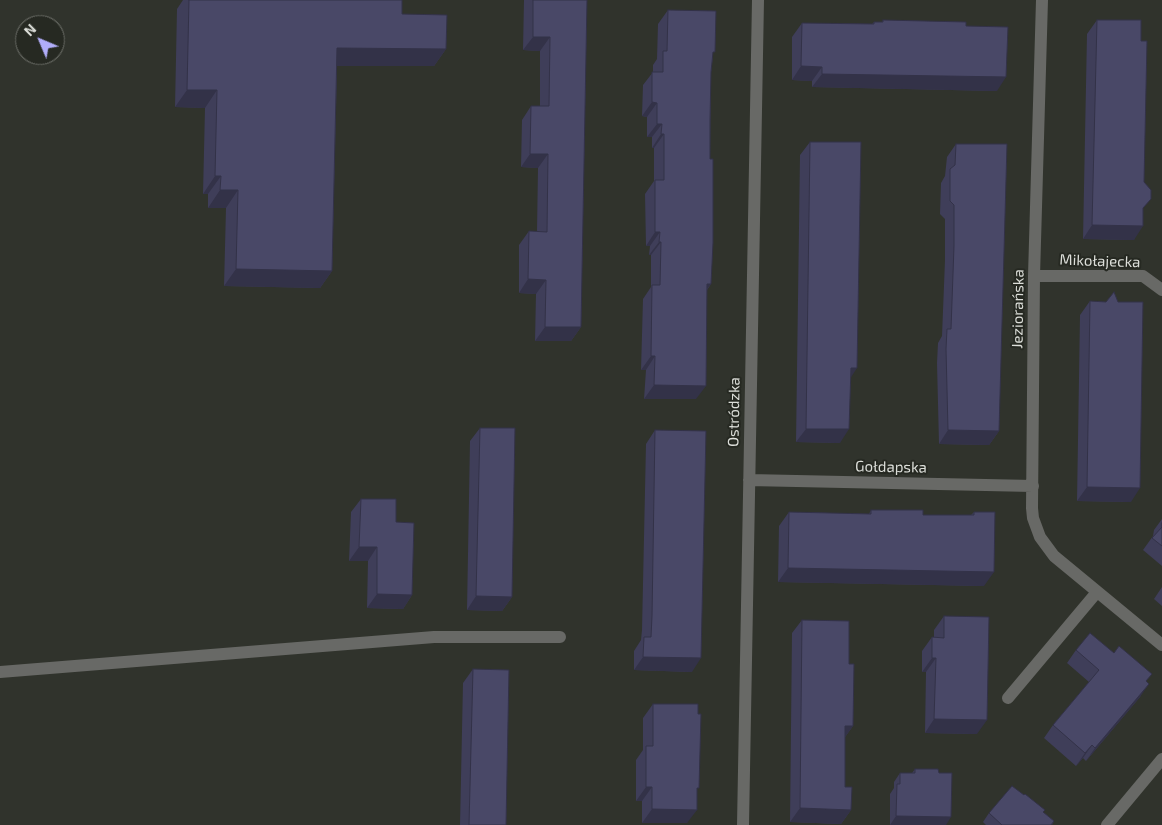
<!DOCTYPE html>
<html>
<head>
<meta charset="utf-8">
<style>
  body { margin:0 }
  #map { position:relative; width:1162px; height:825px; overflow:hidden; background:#30332c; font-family:"Exo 2",sans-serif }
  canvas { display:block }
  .north { position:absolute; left:15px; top:15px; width:50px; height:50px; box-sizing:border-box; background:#262922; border:1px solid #6f716b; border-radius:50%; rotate:315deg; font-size:14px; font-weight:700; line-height:20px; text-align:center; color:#dcded9 }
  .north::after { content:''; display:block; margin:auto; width:18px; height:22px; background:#b1adfa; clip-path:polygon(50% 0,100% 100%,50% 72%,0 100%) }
</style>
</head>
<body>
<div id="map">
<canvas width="1162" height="825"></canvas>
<div class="north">N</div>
</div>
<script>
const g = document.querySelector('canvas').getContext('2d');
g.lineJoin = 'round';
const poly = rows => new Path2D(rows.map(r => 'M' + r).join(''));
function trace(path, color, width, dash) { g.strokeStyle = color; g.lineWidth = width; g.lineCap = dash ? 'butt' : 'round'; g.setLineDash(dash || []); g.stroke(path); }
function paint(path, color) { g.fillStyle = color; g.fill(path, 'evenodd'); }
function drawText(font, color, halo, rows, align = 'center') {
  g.font = font + ' "Exo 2",sans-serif'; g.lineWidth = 4; g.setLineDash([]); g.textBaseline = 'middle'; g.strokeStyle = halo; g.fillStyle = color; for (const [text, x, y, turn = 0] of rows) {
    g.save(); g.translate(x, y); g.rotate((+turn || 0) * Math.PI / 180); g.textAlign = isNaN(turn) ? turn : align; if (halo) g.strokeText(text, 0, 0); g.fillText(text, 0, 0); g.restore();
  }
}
trace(poly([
  [1042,0,1034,276,1032,508,1033,518,1040,537,1054,556,1162,645],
  [1034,276,1143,276,1162,290],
  [749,480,1033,486],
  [0,672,434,637,560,637],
  [1008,698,1097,592],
  [743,825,758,0],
  [1107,825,1162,759]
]), '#686966', 12);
paint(poly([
  [183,0,402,0,402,14,446,49,434,66,337,66,332,271,320,288,224,286,226,208,208,208,208,194,203,194,205,108,175,107,177,9],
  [524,0,587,0,581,327,571,341,535,341,536,294,519,293,519,245,529,231,537,231,538,168,521,167,522,120,531,106,540,106,540,51,523,50],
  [668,10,713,56,711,72,710,159,711,284,707,290,696,399,644,399,646,370,641,370,643,299,651,287,651,255,649,255,650,246,646,246,645,194,654,181,654,148,652,148,652,137,647,137,647,117,642,116,643,85,653,72,653,65,657,59,658,24],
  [883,20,966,26,997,91,812,87,812,81,792,80,792,37,802,23,872,24,874,22,882,22],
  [1097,20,1141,41,1143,210,1134,240,1083,239,1087,34],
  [810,142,850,378,840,443,796,442,800,155],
  [956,144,999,431,989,445,939,444,937,363,938,343,942,336,945,260,945,219,940,214,941,183,945,176,947,157],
  [1090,301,1131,502,1077,501,1080,315],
  [480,428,512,597,502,611,467,610,470,441],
  [655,430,692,672,634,670,634,651,641,640,642,630,646,444],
  [361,499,396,522,412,595,403,609,367,608,368,561,349,561,351,512],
  [871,510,923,515,971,515,974,512,984,586,778,582,779,526,789,512,869,514],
  [1162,519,1162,566,1143,550,1153,536,1154,530],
  [1162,587,1162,606,1154,599],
  [944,616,977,734,925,733,926,672,922,672,922,651,932,637,934,638,934,630],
  [802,620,849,664,853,726,845,737,845,787,851,810,841,824,790,822,792,633],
  [1076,650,1147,682,1140,697,1086,761,1083,758,1076,766,1044,738,1053,725,1089,682,1067,663],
  [473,669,506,825,460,825,463,683],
  [653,704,697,791,687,823,642,823,642,801,636,801,636,760,643,750,643,718],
  [915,769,939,773,946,825,890,825,890,794,894,788,894,782,900,773,912,773],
  [1043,812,1054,821,1052,825,986,825,983,822,989,813]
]), '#3f3e59');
paint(poly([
  [533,37,550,37,540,51,523,50],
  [337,48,446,49,434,66,325,66],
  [801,66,822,67,812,81,792,80],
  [822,74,1006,77,997,91,812,87],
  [187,90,217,90,205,108,175,107],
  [652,102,657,103,647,117,642,116],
  [657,124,662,124,652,137,647,137],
  [661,134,664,134,654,148,652,148],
  [530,154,548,154,538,168,521,167],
  [215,176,221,176,208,194,203,194],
  [220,190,238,190,226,208,208,208],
  [1092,225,1143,226,1134,240,1083,239],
  [655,232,660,232,650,246,646,246],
  [659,242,661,242,651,255,649,255],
  [236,269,332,271,320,288,224,286],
  [528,279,546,280,536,294,519,293],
  [707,284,711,284,701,297],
  [545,327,581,327,571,341,535,341],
  [651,356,655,356,646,370,641,370],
  [851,368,857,368,848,382],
  [654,385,706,386,696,399,644,399],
  [806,429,849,429,840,443,796,442],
  [948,430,999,431,989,445,939,444],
  [1087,487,1140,488,1131,502,1077,501],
  [359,547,377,547,368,561,349,561],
  [788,568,994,572,984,586,778,582],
  [377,594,412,595,403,609,367,608],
  [476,596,512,597,502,611,467,610],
  [643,657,701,658,692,672,634,670],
  [932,658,936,658,926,672,922,672],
  [1149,684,1140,697,1086,761,1095,748],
  [934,719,987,720,977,734,925,733],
  [845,726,853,726,843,740],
  [1092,745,1083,758,1076,766,1085,753],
  [646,787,652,787,642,801,636,801],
  [800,808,851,810,841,824,790,822],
  [652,809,697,810,687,823,642,823],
  [896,816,951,817,946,825,890,825]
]), '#333248');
const building = poly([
  [189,0,402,0,402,14,447,15,446,49,337,48,332,271,236,269,238,190,220,190,221,176,215,176,217,90,187,90,189,0],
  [533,0,587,0,581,327,545,327,546,280,528,279,529,231,547,232,548,154,530,154,531,106,549,106,550,37,533,37,533,0],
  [668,10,716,11,715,52,713,52,711,72,710,120,710,159,713,159,713,243,711,284,707,284,706,386,654,385,655,356,651,356,652,285,660,285,661,242,659,242,660,232,655,232,655,180,664,180,664,134,661,134,662,124,657,124,657,103,652,102,652,72,663,72,663,51,667,51,668,10],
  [883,20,966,22,966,26,1008,27,1006,77,822,74,822,67,801,66,802,23,874,24,874,22,883,22,883,20],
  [1097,20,1141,20,1141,41,1147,41,1144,182,1151,190,1151,199,1143,208,1143,226,1092,225,1097,20],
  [810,142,861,142,857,368,851,368,849,429,806,429,810,142],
  [956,144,1007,144,999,431,948,430,946,349,947,329,951,329,954,246,954,205,950,201,950,169,955,165,956,144],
  [1114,292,1118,302,1143,302,1140,488,1087,487,1090,301,1106,302,1114,292],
  [480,428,515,428,512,597,476,596,480,428],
  [655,430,706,431,701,658,643,657,644,637,651,637,652,616,655,430],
  [361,499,396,499,396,522,414,523,412,595,377,594,377,547,359,547,361,499],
  [871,510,923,510,923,515,974,515,974,512,995,512,994,572,788,568,789,512,871,514,871,510],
  [1162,523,1162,546,1152,538,1162,527,1162,523],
  [944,616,989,617,987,720,934,719,936,658,932,658,932,637,944,638,944,616],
  [802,620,849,621,849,664,854,664,853,726,845,726,845,787,852,787,851,810,800,808,802,620],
  [1090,633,1114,653,1119,646,1152,674,1146,681,1149,684,1095,748,1092,745,1085,753,1053,725,1099,670,1076,650,1090,633],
  [473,669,509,670,506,825,469,825,473,669],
  [653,704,698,704,698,714,701,714,699,788,697,788,697,810,652,809,652,787,646,787,646,746,653,746,653,704],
  [915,769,938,769,939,773,952,773,951,817,896,816,897,784,900,784,900,773,915,773,915,769],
  [1012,786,1024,795,1025,794,1045,810,1043,812,1054,821,1051,825,1002,825,989,813,1012,786]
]);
paint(building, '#494867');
trace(building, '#333248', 1);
drawText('15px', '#dcded9', '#262922', [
  ["Mikołajecka",1100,261,2],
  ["Jeziorańska",1018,309,-89],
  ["Ostródzka",734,412,-89],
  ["Gołdapska",891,467,1]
]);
</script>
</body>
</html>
